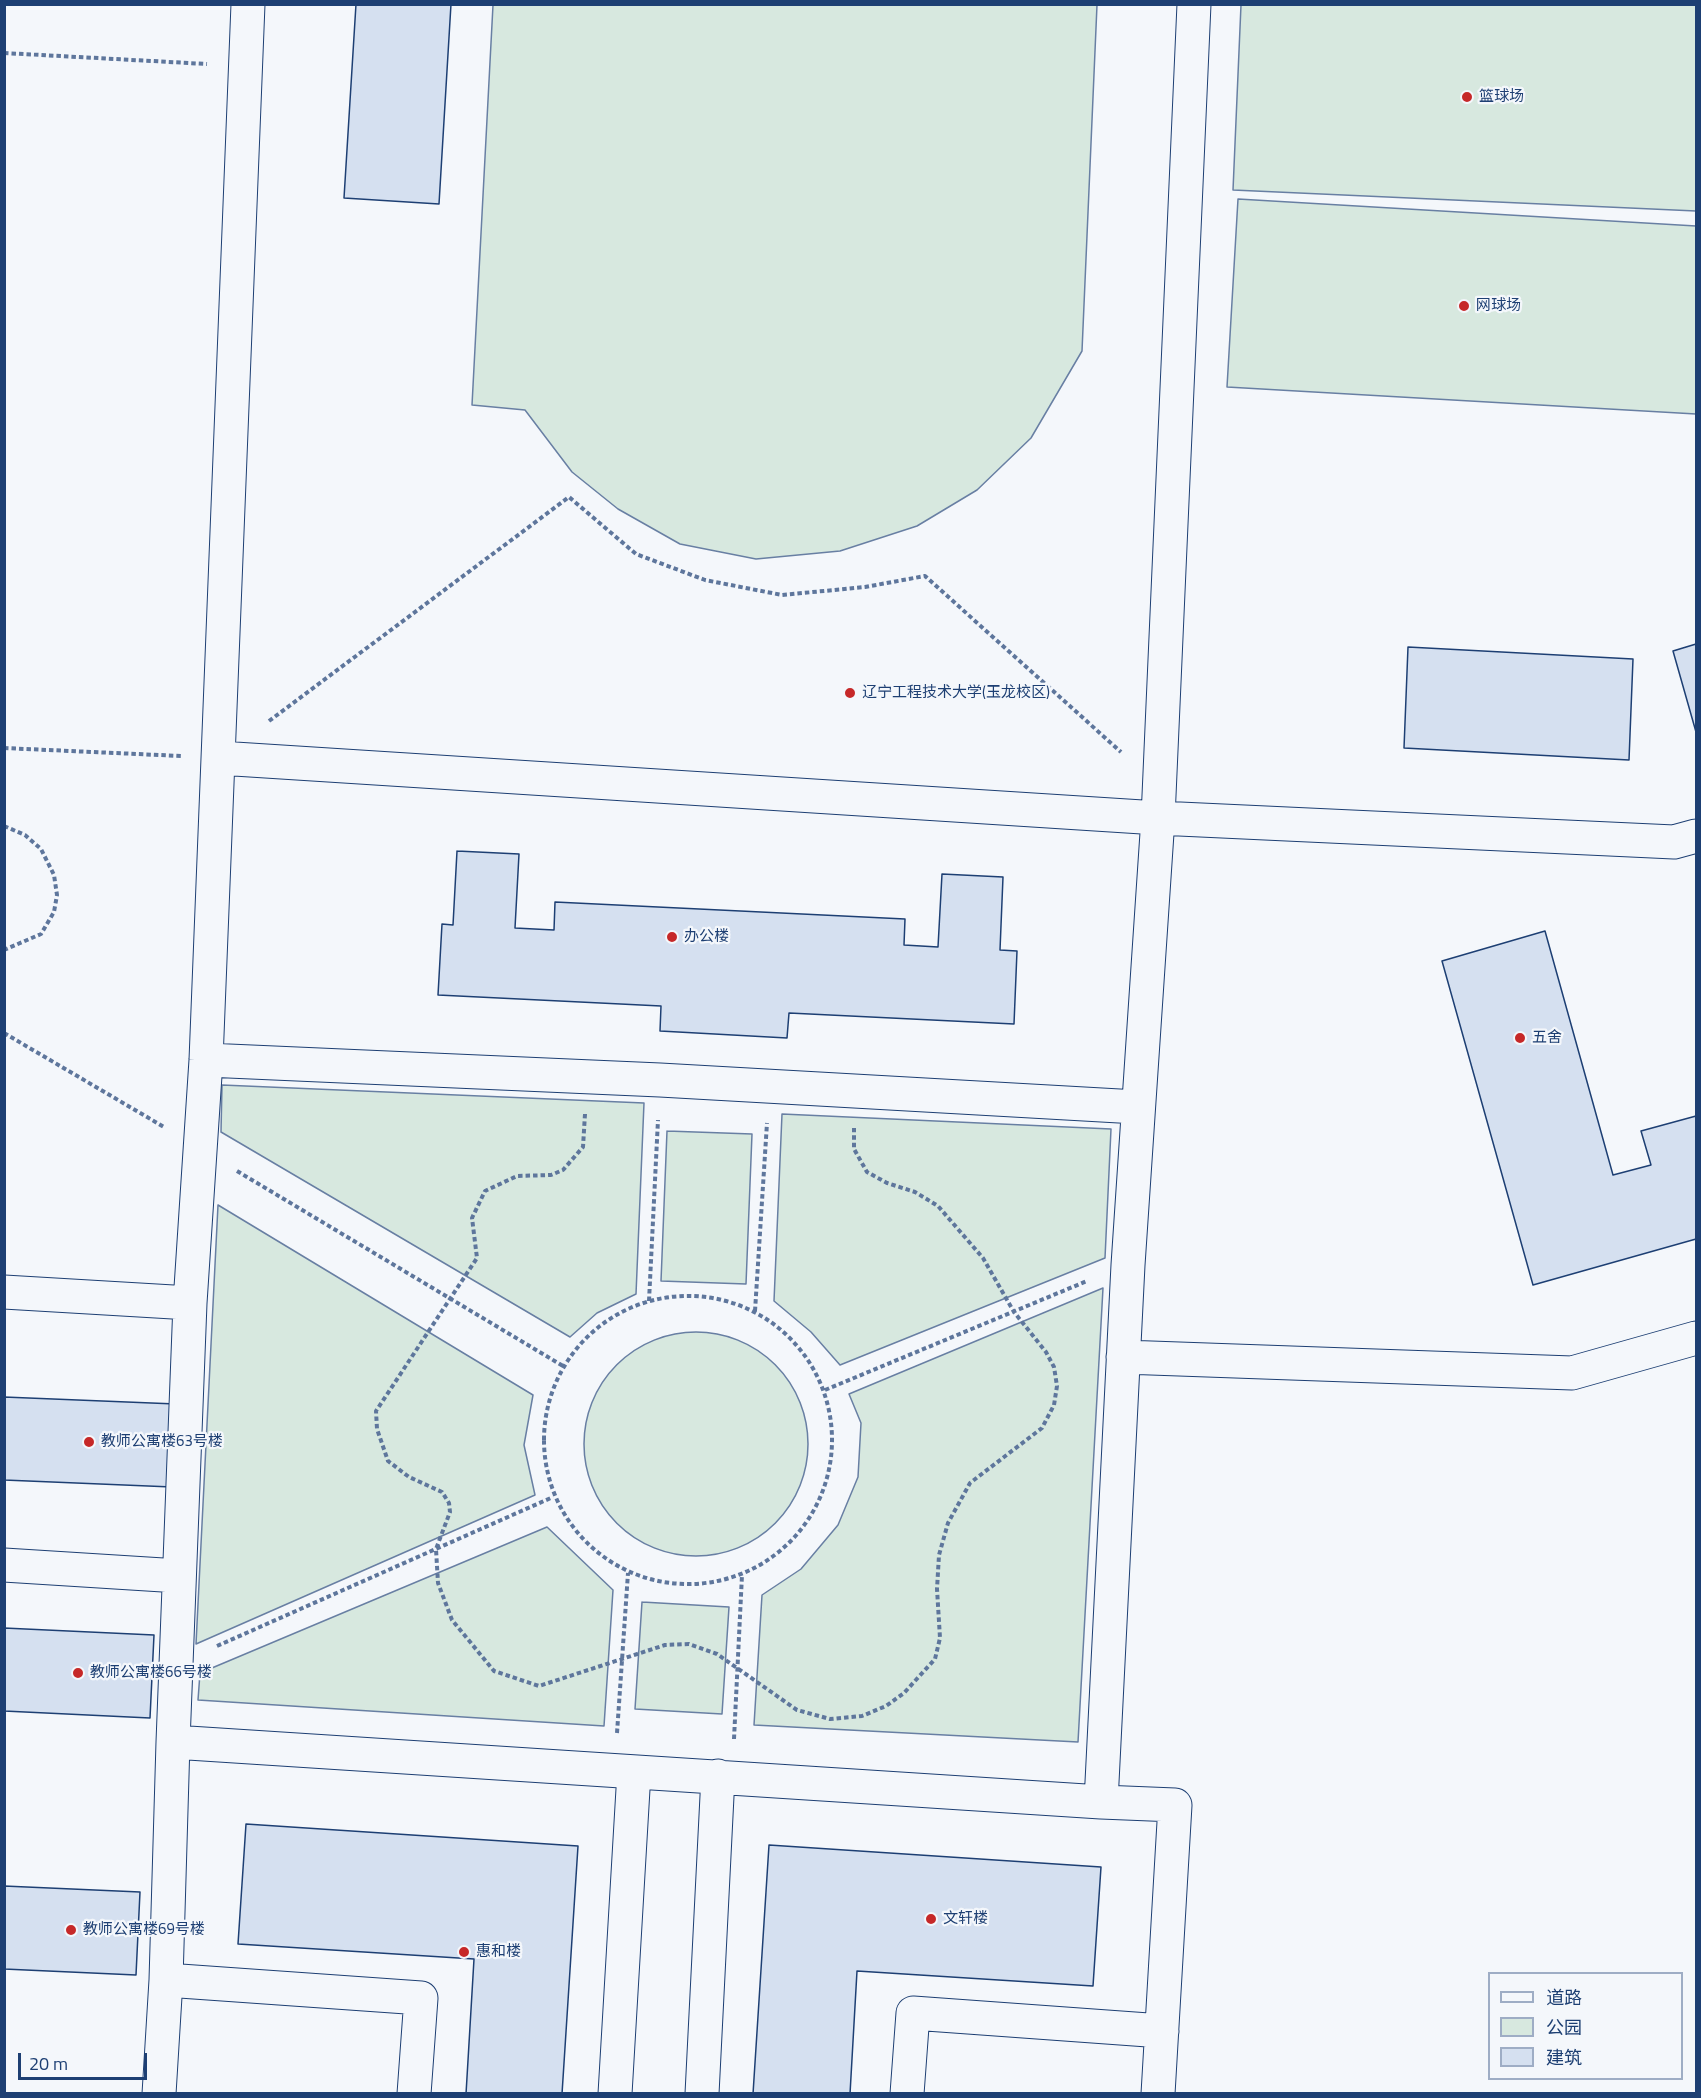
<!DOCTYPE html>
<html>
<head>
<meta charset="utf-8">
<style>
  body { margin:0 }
  #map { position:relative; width:1701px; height:2098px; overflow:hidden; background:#f4f7fb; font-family:"Titillium Web","Noto Sans SC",sans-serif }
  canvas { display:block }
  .frame { position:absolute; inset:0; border:6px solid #1d3f73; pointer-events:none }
  .legend { position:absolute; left:1488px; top:1972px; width:195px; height:108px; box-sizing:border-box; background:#f4f7fb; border:2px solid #9eadc5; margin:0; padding:8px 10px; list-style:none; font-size:18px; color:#1d3f73 }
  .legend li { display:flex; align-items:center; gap:12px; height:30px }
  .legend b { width:30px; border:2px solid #9eadc5 }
  .scale { position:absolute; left:18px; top:2053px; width:129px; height:27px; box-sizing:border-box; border:3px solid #1d3f73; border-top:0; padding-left:8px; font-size:18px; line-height:21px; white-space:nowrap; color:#1d3f73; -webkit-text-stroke:4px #f4f7fb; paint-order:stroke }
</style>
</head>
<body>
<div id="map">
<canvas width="1701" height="2098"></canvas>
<div class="frame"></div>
<ul class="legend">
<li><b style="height:8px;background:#f4f7fb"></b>道路</li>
<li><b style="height:16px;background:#d7e8df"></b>公园</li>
<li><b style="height:16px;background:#d5e0f0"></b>建筑</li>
</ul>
<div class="scale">20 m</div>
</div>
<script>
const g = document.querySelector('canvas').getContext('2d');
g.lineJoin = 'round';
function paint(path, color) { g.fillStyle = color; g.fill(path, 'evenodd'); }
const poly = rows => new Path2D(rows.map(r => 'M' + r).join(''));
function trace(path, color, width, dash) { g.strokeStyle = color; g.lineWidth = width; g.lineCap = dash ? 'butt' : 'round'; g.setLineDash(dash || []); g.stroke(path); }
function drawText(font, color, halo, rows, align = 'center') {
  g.font = font + ' "Titillium Web","Noto Sans SC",sans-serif'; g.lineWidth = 4.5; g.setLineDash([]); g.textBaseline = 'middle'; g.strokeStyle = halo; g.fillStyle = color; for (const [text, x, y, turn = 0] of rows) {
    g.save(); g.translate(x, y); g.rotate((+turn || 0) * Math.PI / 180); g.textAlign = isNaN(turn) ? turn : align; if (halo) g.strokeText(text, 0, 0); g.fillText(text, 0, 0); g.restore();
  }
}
const green = poly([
  [493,5,1097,5,1082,351,1031,438,977,490,917,526,840,551,756,559,680,544,618,509,572,472,525,410,472,405,493,5],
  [1241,5,1696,5,1696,211,1233,190,1241,5],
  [1238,199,1696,226,1696,414,1227,387,1238,199],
  [222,1085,644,1103,636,1294,597,1313,570,1337,221,1132,222,1085],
  [782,1114,1111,1129,1105,1258,840,1365,811,1332,774,1301,782,1114],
  [667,1131,752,1134,746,1284,661,1281,667,1131],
  [218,1205,533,1395,524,1445,535,1495,196,1644,218,1205],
  [1103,1288,1078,1742,754,1725,762,1595,801,1569,838,1525,858,1477,861,1423,849,1394,1103,1288],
  '584 1444a112 112 0 1 1 224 0a112 112 0 1 1-224 0Z',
  [547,1527,613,1590,604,1726,198,1700,200,1673,547,1527],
  [642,1602,729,1607,722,1714,635,1709,642,1602]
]);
paint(green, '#d7e8df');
trace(green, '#687fa3', 1.5);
const building = poly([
  [356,4,451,4,439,204,344,198,356,4],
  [1696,644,1696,732,1673,651,1696,644],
  [1408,647,1633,659,1629,760,1404,748,1408,647],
  [457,851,519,854,515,928,554,930,555,902,905,919,904,945,938,947,942,874,1003,877,1000,950,1017,951,1014,1024,789,1013,787,1038,660,1031,661,1006,438,995,442,924,453,925,457,851],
  [1545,931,1613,1175,1651,1165,1641,1131,1696,1116,1696,1239,1533,1285,1442,961,1545,931],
  [4,1397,176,1404,172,1487,4,1480,4,1397],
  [4,1628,154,1635,150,1718,4,1711,4,1628],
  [246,1824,578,1846,562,2094,466,2094,474,1959,238,1944,246,1824],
  [769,1845,1101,1867,1093,1986,857,1971,850,2094,753,2094,769,1845],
  [4,1886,140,1892,136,1975,4,1969,4,1886]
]);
paint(building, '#d5e0f0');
trace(building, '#1d3f73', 1.5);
const street = poly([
  [248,4,206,1060,190,1303,173,1742,1101,1802,1128,1265,1158,818,1194,4],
  [219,758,1158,818,1674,842,1696,836],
  [206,1060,660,1080,1137,1107],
  [4,1292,190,1303],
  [1123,1357,1572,1373,1696,1338],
  [4,1565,179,1576],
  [1101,1802,1175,1805,1158,2094],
  [166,1980,421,1998,414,2094],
  [159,2094,166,1980,173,1742],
  [615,2094,634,1772],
  [702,2094,718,1776],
  [907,2094,913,2013,1162,2031]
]);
trace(street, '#1d3f73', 35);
trace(poly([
  [4,53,207,64],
  [269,721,569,497,636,554,705,580,782,595,865,587,925,576,1121,752],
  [4,748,181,756],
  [4,826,25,835,41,849,54,875,57,895,54,912,41,934,4,950],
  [4,1033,164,1127],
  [585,1114,583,1147,563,1170,551,1175,517,1176,485,1191,472,1218,477,1258,376,1411,377,1429,388,1461,409,1477,442,1492,449,1503,450,1512,436,1549,438,1583,452,1620,494,1671,539,1686,665,1645,689,1644,717,1654,797,1710,830,1719,862,1716,886,1706,904,1693,935,1659,940,1638,937,1589,939,1555,948,1523,970,1483,1042,1428,1054,1405,1057,1386,1054,1367,1046,1352,1014,1312,983,1258,938,1206,915,1192,887,1183,867,1172,854,1149,854,1128],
  [237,1171,563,1366],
  '544 1440a144 144 0 1 1 288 0a144 144 0 1 1-288 0Z',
  [649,1301,658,1120],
  [755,1311,767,1123],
  [825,1390,1087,1281],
  [217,1646,553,1497],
  [617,1733,628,1573],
  [734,1739,742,1575]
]), '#5e769c', 4, [4.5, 3]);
trace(street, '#f4f7fb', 33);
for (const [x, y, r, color] of [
  [1467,97,6,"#c62828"],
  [1464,306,6,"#c62828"],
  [850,693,6,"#c62828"],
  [672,937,6,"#c62828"],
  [1520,1038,6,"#c62828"],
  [89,1442,6,"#c62828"],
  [78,1673,6,"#c62828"],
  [931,1919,6,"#c62828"],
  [71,1930,6,"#c62828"],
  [464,1952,6,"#c62828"]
]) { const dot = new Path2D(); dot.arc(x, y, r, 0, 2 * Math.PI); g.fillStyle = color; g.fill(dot); trace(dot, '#f4f7fb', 2); }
drawText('15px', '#1d3f73', '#f4f7fb', [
  ["篮球场",1479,97],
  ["网球场",1476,306],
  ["辽宁工程技术大学(玉龙校区)",862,693],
  ["办公楼",684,937],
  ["五舍",1532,1038],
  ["教师公寓楼63号楼",101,1442],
  ["教师公寓楼66号楼",90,1673],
  ["文轩楼",943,1919],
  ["教师公寓楼69号楼",83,1930],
  ["惠和楼",476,1952]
], 'left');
</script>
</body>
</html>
